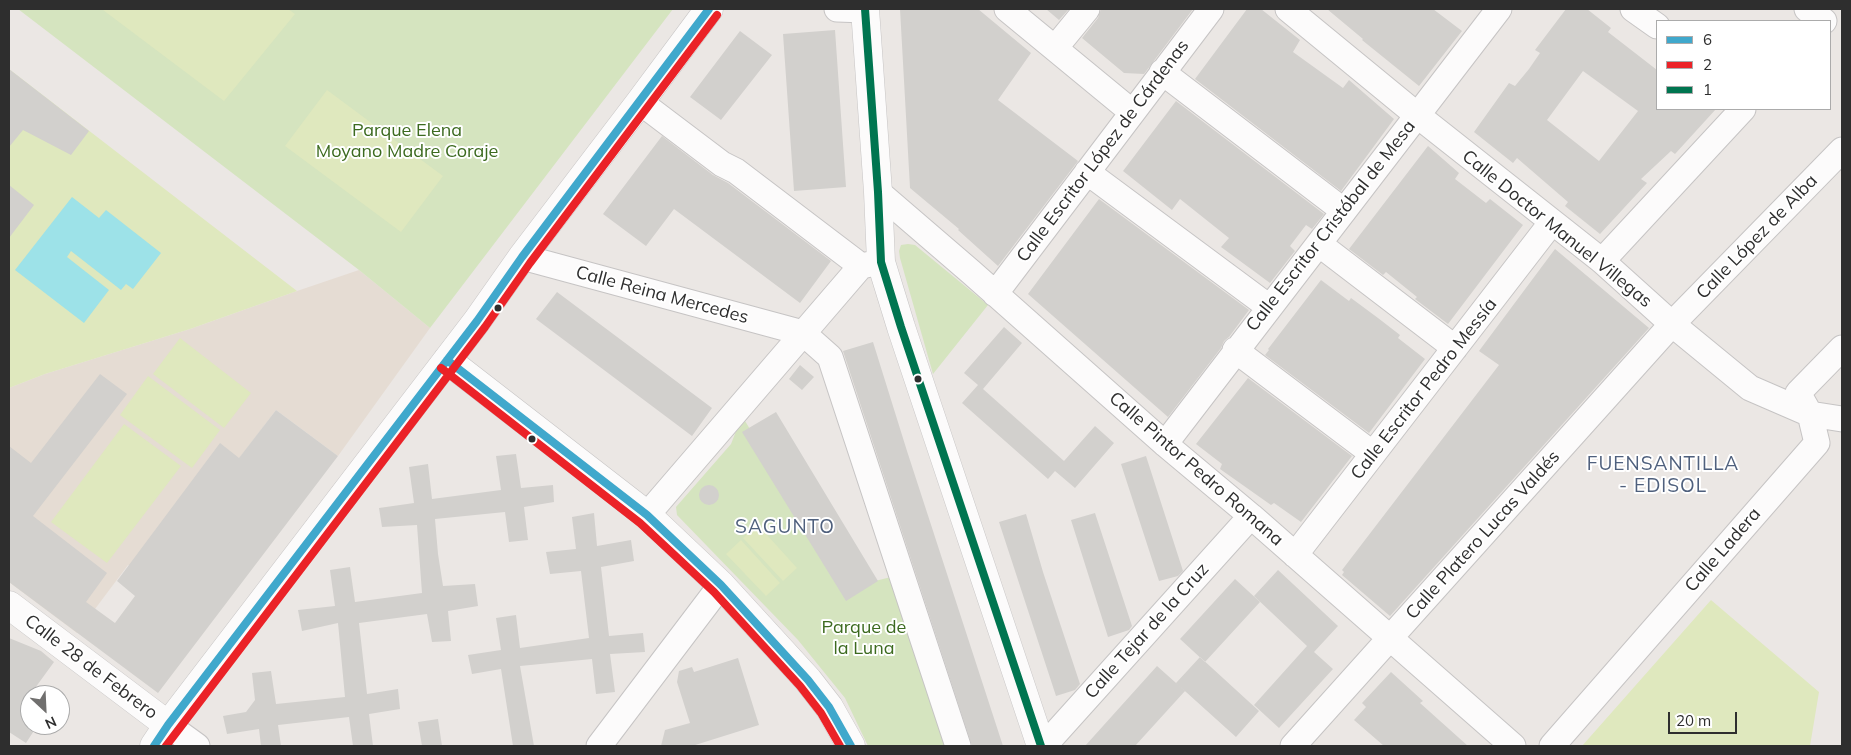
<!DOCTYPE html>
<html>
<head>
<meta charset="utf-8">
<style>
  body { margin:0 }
  #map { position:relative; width:1851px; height:755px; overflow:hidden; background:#ebe7e4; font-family:Mulish,sans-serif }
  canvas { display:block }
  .frame { position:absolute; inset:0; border:10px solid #2e2e2e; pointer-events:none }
  .legend { position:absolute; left:1656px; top:20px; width:175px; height:90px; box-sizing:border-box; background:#fff; border:1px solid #ababab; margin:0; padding:6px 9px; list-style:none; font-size:15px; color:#2e2e2e }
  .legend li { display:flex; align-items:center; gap:10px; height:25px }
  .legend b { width:25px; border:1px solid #ababab }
  .north { position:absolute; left:20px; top:685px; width:50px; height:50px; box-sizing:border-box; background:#fff; border:1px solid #ababab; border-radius:50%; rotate:155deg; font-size:14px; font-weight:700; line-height:20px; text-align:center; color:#2e2e2e }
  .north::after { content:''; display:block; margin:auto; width:18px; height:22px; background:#706f6e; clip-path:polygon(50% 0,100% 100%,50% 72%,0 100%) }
  .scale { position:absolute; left:1668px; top:712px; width:69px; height:22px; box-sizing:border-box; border:2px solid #2e2e2e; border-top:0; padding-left:6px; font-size:15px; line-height:18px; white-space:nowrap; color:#2e2e2e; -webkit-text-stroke:4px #fff; paint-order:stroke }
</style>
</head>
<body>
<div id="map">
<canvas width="1851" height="755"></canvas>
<div class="frame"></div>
<ul class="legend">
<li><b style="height:6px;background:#40a8cc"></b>6</li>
<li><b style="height:6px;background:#eb2227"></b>2</li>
<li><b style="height:6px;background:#007550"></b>1</li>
</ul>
<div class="north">N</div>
<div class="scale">20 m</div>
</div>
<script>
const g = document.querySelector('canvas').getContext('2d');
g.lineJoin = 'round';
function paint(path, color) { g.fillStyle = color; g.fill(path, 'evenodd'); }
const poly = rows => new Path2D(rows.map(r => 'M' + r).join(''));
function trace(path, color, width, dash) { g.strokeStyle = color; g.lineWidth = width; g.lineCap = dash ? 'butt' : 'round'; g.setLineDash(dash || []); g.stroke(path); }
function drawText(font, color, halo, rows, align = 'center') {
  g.font = font + ' Mulish,sans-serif'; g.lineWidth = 4; g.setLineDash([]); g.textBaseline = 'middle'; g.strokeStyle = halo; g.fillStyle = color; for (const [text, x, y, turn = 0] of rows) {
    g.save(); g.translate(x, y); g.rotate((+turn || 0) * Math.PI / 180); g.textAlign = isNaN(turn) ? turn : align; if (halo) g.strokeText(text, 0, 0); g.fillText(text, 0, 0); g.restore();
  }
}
paint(poly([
  [359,270,430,328,338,456,276,410,148,579,128,565,77,633,9,582,9,388,45,374,190,329,297,291]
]), '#e5dcd3');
paint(poly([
  [18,9,673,9,430,328,359,270],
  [908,244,915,245,988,305,933,374,900,258,899,251,901,245],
  [742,416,847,588,899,575,955,746,868,746,845,698,798,640,677,515,676,507,731,444]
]), '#d5e4bf');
paint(poly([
  [104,9,288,9,295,14,224,101,103,10],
  [9,69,297,291,190,329,45,374,9,388],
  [327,90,443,176,401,232,285,146],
  [180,338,251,393,224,428,153,374],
  [148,376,220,430,192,468,120,415],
  [124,424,181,466,107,563,51,522],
  [758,525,797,568,783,581,743,538],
  [741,540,780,583,766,596,726,554],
  [1711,600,1819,692,1810,746,1582,746]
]), '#dfe8be');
paint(poly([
  [72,197,99,218,106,210,161,253,133,289,126,284,121,290,71,251,67,257,109,290,84,323,15,270]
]), '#9de2e8');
paint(poly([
  [900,9,978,9,1031,53,998,100,1078,161,998,266,958,230,959,229,910,188],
  [1046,9,1069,9,1059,20],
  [1101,9,1193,9,1144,74,1124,73,1082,38,1098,18],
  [1247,9,1261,9,1300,40,1293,52,1343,88,1349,80,1394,119,1341,191,1195,79],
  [1327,9,1433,9,1462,31,1419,86,1362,40,1363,39],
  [1566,9,1587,9,1611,28,1608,32,1657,70,1657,109,1716,109,1675,154,1671,151,1641,179,1647,183,1600,234,1565,206,1568,202,1517,158,1513,163,1474,132,1509,83,1515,86,1529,69,1540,53,1535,50],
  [1583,71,1638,111,1599,161,1547,120],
  [835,30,846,187,794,191,783,34],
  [740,31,772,55,721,120,690,97],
  [9,69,89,131,71,155,23,130,9,147],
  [1176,101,1324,214,1312,229,1306,225,1290,246,1295,251,1270,283,1221,247,1229,238,1180,199,1172,210,1123,171],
  [662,136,713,175,728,183,831,261,800,303,674,209,646,246,603,214],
  [1428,146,1459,173,1455,179,1486,203,1490,199,1523,225,1448,324,1415,299,1417,297,1386,272,1383,275,1349,249],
  [9,185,34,205,9,238],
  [1099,199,1249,310,1229,337,1224,341,1221,348,1168,417,1028,294],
  [1555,249,1649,328,1390,616,1342,575,1344,572,1342,570,1499,365,1479,351],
  [1321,280,1349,301,1351,298,1378,318,1400,335,1398,338,1425,359,1369,433,1265,355,1269,350,1268,349],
  [557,292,712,408,692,436,536,319],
  [1004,327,1022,343,983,389,1064,461,1095,426,1114,443,1075,488,1055,471,1048,479,962,403,978,385,964,373],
  [873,342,907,451,1003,746,972,746,843,351],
  [800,365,814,377,802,390,789,379],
  [100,374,127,394,33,516,107,573,86,602,115,623,135,596,117,581,220,443,239,458,276,410,338,456,158,693,9,582,9,446,31,463],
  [1248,378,1352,456,1301,522,1274,503,1271,505,1220,469,1222,464,1196,444],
  [776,412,878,581,846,601,742,432],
  [516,454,521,488,553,485,554,502,524,507,528,540,509,542,505,512,435,519,438,554,443,586,475,584,478,606,448,611,451,641,432,642,427,614,359,623,367,694,398,689,400,709,369,714,373,746,353,746,349,717,278,725,281,746,261,746,259,729,227,734,223,716,246,712,255,700,252,673,271,671,276,704,345,697,338,623,302,631,298,610,335,606,330,570,350,567,355,602,422,593,417,525,382,527,379,508,414,503,409,467,428,464,432,499,501,490,496,456],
  [1146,456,1183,571,1178,576,1159,581,1121,464],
  '699 495a10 10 0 1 1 20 0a10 10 0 1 1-20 0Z',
  [594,513,597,546,631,540,634,561,601,567,609,636,643,633,645,652,610,654,615,692,596,694,592,659,520,666,534,746,513,746,501,669,472,674,468,655,501,650,496,618,516,615,520,648,589,638,581,571,550,574,546,552,576,549,572,517],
  [1095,513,1132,626,1129,630,1108,637,1071,520],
  [1026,514,1043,572,1080,684,1075,690,1056,696,999,522],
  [1278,570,1338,626,1314,652,1333,669,1279,728,1254,705,1307,646,1254,596],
  [1235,579,1260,602,1205,662,1180,639],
  [9,638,41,651,54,662,30,695,30,725,37,726,26,743,9,732],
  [1200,657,1259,711,1236,737,1176,683],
  [738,658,759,725,692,746,661,746,665,730,690,723,677,682,679,671,692,667,694,672],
  [1157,666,1185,691,1135,746,1085,746],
  [1391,672,1423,701,1420,703,1468,746,1384,746,1354,720,1366,707,1362,703],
  [438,719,442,746,422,746,418,722]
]), '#d2d0cd');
const street = poly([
  [837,9,865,10],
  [1007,9,1132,112],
  [1288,9,1417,115,1602,261,1672,324,1750,388,1810,414,1842,419],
  [1633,9,1657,26],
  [1807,9,1824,21],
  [1055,48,1087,9],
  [1162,72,1344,211],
  [640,102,722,164,736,171,861,266],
  [1087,172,1269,307],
  [878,192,971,272,1165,444,1251,516,1513,746],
  [1319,244,1455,348],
  [522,257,803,333,830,357,958,746],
  [1602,261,1743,109],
  [995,294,1211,9],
  [1235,350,1373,454],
  [1165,444,1499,9],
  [647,515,861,266,881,262],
  [1295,555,1552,222],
  [168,725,197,746],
  [599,746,721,585],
  [1044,746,1251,516],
  [1293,746,1672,324,1842,150],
  [1552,746,1817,443,1810,414,1798,393,1842,348]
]);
const secondary = poly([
  [865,9,878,192,881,262,901,327,1041,746],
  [447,360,647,515,721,585,808,680,829,707,851,746],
  [9,605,168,725],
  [154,746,168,725,477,321,522,257,640,102,709,9]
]);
trace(street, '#c6c4c4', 27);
trace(secondary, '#c6c4c4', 29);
trace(street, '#fcfbfb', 25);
trace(secondary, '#fcfbfb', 28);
trace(poly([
  [447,360,647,515,721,585,808,680,829,707,851,746],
  [154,746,168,725,477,321,522,257,709,9]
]), '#40a8cc', 8);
trace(poly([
  [441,368,640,523,714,592,800,686,821,713,840,746],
  [166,746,485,327,530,263,717,15]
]), '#eb2227', 8);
trace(poly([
  [865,9,878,192,881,262,901,327,1041,746]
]), '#007550', 8);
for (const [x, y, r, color] of [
  [498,308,4.5,"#2e2e2e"],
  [918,379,4.5,"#2e2e2e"],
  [532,439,4.5,"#2e2e2e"]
]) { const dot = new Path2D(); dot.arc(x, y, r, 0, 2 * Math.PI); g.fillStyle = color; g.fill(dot); trace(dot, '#fff', 2); }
drawText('18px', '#3c6a1f', '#fff', [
  ["Parque Elena",407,131],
  ["Moyano Madre Coraje",407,152],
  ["Parque de",864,628],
  ["la Luna",864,649]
]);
drawText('18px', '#2e2e2e', '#fff', [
  ["Calle Escritor López de Cárdenas",1103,151,-53],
  ["Calle Escritor Cristóbal de Mesa",1331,226,-52],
  ["Calle Doctor Manuel Villegas",1557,229,39],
  ["Calle López de Alba",1757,237,-46],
  ["Calle Reina Mercedes",662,295,15],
  ["Calle Escritor Pedro Messía",1424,389,-52],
  ["Calle Pintor Pedro Romana",1196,469,41],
  ["Calle Platero Lucas Valdés",1483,535,-48],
  ["Calle Ladera",1723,550,-49],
  ["Calle Tejar de la Cruz",1147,631,-48],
  ["Calle 28 de Febrero",91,667,37]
]);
g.letterSpacing = '1px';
drawText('19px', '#4f607d', '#fff', [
  ["FUENSANTILLA",1663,464],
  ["- EDISOL",1663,486],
  ["SAGUNTO",785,527]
]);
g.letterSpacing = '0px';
</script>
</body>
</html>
